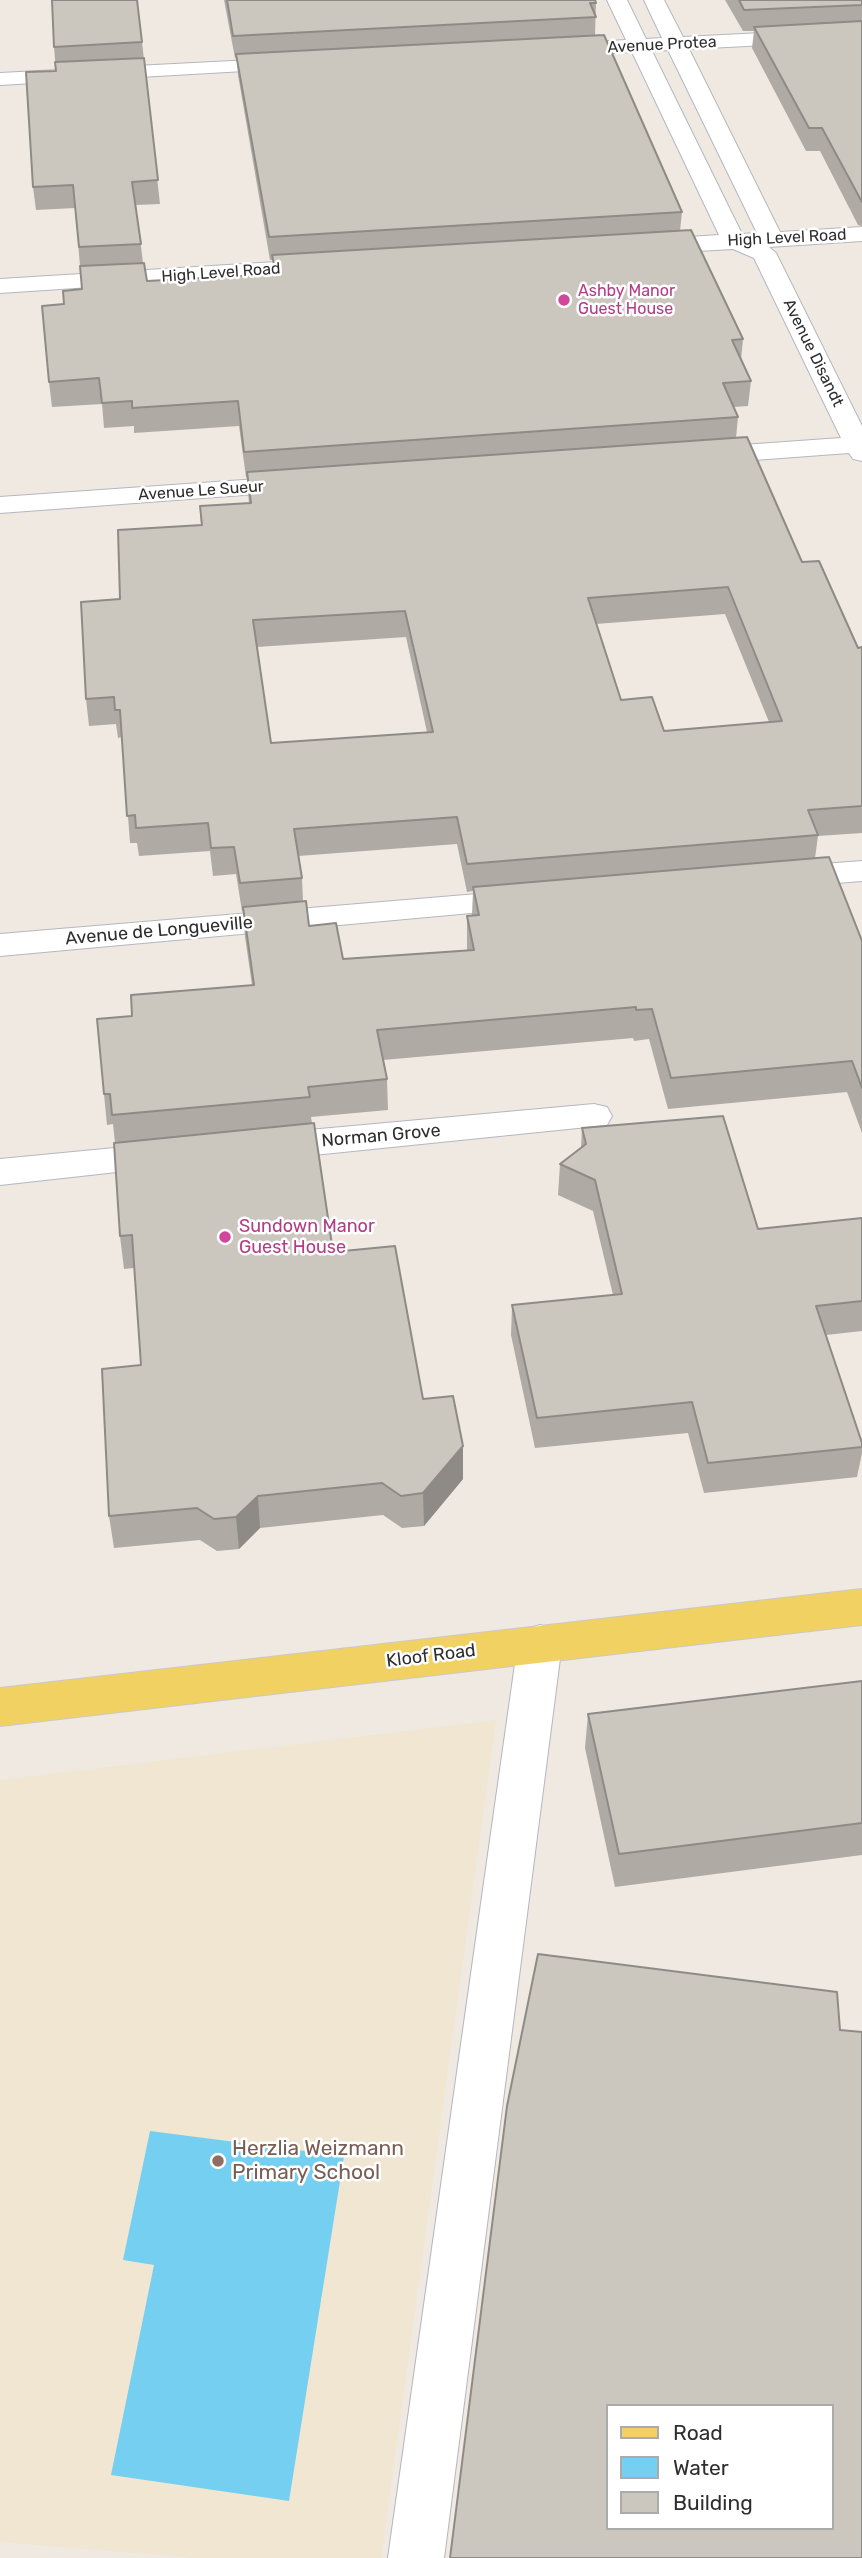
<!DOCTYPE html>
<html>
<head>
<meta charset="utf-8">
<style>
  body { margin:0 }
  #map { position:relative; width:862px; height:2558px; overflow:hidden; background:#efe9e1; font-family:Rubik,sans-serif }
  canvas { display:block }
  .legend { position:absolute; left:606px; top:2404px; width:228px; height:126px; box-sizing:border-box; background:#fff; border:2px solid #ababab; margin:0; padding:9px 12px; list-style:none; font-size:21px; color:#2e2e2e }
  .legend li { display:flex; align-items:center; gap:14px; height:35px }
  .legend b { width:35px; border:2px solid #ababab }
</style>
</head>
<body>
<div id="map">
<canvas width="862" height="2558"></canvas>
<ul class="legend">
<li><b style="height:9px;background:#f2d163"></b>Road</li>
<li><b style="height:19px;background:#75cff0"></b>Water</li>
<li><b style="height:19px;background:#cbc7bf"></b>Building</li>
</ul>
</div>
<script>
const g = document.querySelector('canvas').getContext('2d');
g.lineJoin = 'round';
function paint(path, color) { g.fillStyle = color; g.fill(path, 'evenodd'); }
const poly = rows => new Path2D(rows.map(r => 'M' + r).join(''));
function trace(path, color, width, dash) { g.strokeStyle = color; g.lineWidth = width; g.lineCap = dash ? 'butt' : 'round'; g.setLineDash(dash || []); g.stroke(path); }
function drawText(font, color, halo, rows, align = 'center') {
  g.font = font + ' Rubik,sans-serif'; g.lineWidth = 5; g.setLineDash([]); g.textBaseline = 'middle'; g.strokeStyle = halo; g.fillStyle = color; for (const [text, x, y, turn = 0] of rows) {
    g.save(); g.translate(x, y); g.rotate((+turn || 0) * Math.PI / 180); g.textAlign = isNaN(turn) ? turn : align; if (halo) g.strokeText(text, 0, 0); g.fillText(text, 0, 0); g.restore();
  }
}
paint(poly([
  [496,1720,381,2558,196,2558,0,2542,0,1780]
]), '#f0e6d1');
paint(poly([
  [150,2131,344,2156,289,2501,111,2475,154,2265,123,2260]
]), '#75cff0');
const minor = poly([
  [607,0,627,0,646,39,662,38,644,0,664,0,683,37,862,28,862,40,689,49,780,232,862,227,862,241,769,247,776,253,862,426,862,461,853,459,849,453,700,464,691,462,687,456,691,450,700,448,841,438,754,258,733,249,644,254,636,252,632,247,636,242,644,240,719,235,632,52,557,56,547,50,557,44,626,40,607,0],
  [668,50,757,233,742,234,652,51,668,50],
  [290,58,297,60,301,64,297,68,0,85,0,73,290,58],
  [325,259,333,261,337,266,333,271,0,293,0,279,325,259],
  [301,476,311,478,315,484,311,490,0,513,0,497,301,476],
  [862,861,862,881,784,887,772,884,768,877,772,870,784,867,862,861],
  [525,890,537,893,542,900,537,907,0,956,0,934,525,890],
  [594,1104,607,1107,612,1116,607,1125,265,1160,252,1156,247,1147,252,1138,265,1134,594,1104],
  [167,1143,180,1147,185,1156,180,1165,0,1185,0,1159,167,1143],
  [540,1625,555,1630,562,1643,444,2558,388,2558,518,1643,525,1630,540,1625]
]);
const major = poly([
  [862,1589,862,1625,0,1726,0,1688,862,1589]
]);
trace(minor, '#b4b7c1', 2);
trace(major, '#c9c9c9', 2);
paint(minor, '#fff');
paint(major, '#f2d163');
paint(poly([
  [224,0,595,0,596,3,595,35,682,212,680,231,743,339,741,360,751,381,748,406,734,407,738,417,736,438,802,562,858,648,862,647,862,833,818,836,815,858,862,941,862,1133,847,1092,668,1109,649,1039,634,1041,633,1038,383,1060,387,1079,388,1110,311,1117,333,1252,423,1399,463,1479,424,1526,402,1528,383,1515,260,1528,239,1549,217,1551,200,1540,114,1548,109,1516,141,1365,134,1268,124,1269,120,1236,115,1143,113,1124,107,1125,104,1094,132,1016,252,985,245,937,243,911,242,911,236,874,213,876,210,851,139,856,137,843,130,843,122,737,118,738,116,724,89,726,86,699,120,599,201,525,200,506,249,504,247,477,246,477,239,426,134,433,134,426,104,428,102,404,52,407,49,382,64,304,82,289,75,208,36,210,33,187,56,71,54,47,142,42,160,204,136,205,143,263,147,281,273,274,273,260,270,260,238,75,237,58,235,58],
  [725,614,769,722,664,731,621,700,596,624],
  [406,637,427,732,271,743,257,647],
  [457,844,467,892,473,891,472,915,467,916,467,950,343,959,309,926,303,902,302,878,298,856],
  [725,0,862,0,862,226,858,225,820,151,806,151,752,48,754,31,743,31],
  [582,1128,758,1229,862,1218,862,1331,826,1335,862,1443,862,1453,857,1477,704,1493,688,1433,535,1448,511,1335,512,1305,613,1295,593,1211,558,1195,560,1164,581,1148],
  [862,1681,862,1855,615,1887,585,1748,588,1714]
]), '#afaba4');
paint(poly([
  [463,1446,463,1479,424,1526,423,1493],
  [258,1496,260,1528,239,1549,236,1517]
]), '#8e8b86');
const building = poly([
  [52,0,137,0,142,42,54,47,52,0],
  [227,0,595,0,596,3,590,3,596,17,233,36,227,0],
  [739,0,862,0,862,5,744,10,739,0],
  [862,21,862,202,822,128,809,128,754,27,862,21],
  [604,35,682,212,269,237,236,54,604,35],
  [144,58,158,180,132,182,141,244,79,247,73,185,33,187,26,72,56,71,55,62,144,58],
  [691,230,743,339,732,340,751,381,723,383,738,417,244,452,238,401,132,408,132,401,102,403,99,378,49,382,42,306,64,304,63,291,82,289,80,266,144,263,147,281,276,274,272,255,691,230],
  [747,437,802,562,819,561,858,648,862,647,862,806,808,810,818,835,467,864,457,817,294,829,302,878,240,883,234,847,211,848,208,823,136,828,135,815,127,816,120,710,115,710,114,697,86,699,81,602,120,599,118,530,202,525,200,506,251,503,247,472,747,437],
  [728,587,782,721,664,731,652,697,621,700,588,598,728,587],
  [405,611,433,732,271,743,253,620,405,611],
  [829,857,862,941,862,1088,852,1061,671,1078,652,1009,636,1010,636,1007,377,1030,387,1079,308,1087,310,1097,112,1115,110,1094,104,1094,97,1019,132,1016,131,995,254,985,243,907,306,901,309,926,336,923,343,959,474,950,467,916,479,915,473,887,829,857],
  [723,1116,758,1229,862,1218,862,1301,816,1306,862,1443,862,1447,708,1463,692,1402,537,1418,512,1305,622,1294,595,1180,560,1164,586,1144,582,1128,723,1116],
  [314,1123,333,1252,395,1246,423,1399,453,1396,463,1446,423,1493,401,1496,382,1483,258,1496,236,1517,214,1519,197,1508,109,1516,102,1369,141,1365,132,1235,120,1236,114,1143,314,1123],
  [862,1681,862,1823,619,1854,588,1714,862,1681],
  [538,1954,837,1992,840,2030,862,2032,862,2558,450,2558,507,2106,538,1954],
  [608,2406,832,2406,832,2528,608,2528,608,2406]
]);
paint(building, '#cbc7bf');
trace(building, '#8e8b86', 2);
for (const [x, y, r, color] of [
  [564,300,7,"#d1479c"],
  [225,1237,7,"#d1479c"],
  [218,2161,7,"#8d6e63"]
]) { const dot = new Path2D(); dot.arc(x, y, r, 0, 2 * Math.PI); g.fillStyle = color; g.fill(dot); trace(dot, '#fff', 2.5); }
drawText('16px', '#2e2e2e', '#fff', [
  ["Avenue Protea",662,45,-3],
  ["High Level Road",787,238,-3],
  ["High Level Road",221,273,-4],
  ["Avenue Disandt",813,353,64],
  ["Avenue Le Sueur",201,491,-4]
]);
drawText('16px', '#b23c85', '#fff', [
  ["Ashby Manor",578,291],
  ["Guest House",578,309]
], 'left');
drawText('18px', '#2e2e2e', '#fff', [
  ["Avenue de Longueville",159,931,-5],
  ["Norman Grove",381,1136,-5],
  ["Kloof Road",431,1656,-7]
]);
drawText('18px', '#b23c85', '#fff', [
  ["Sundown Manor",239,1227],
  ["Guest House",239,1248]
], 'left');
drawText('21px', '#785e54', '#fff', [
  ["Herzlia Weizmann",232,2149],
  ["Primary School",232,2173]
], 'left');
</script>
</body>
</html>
